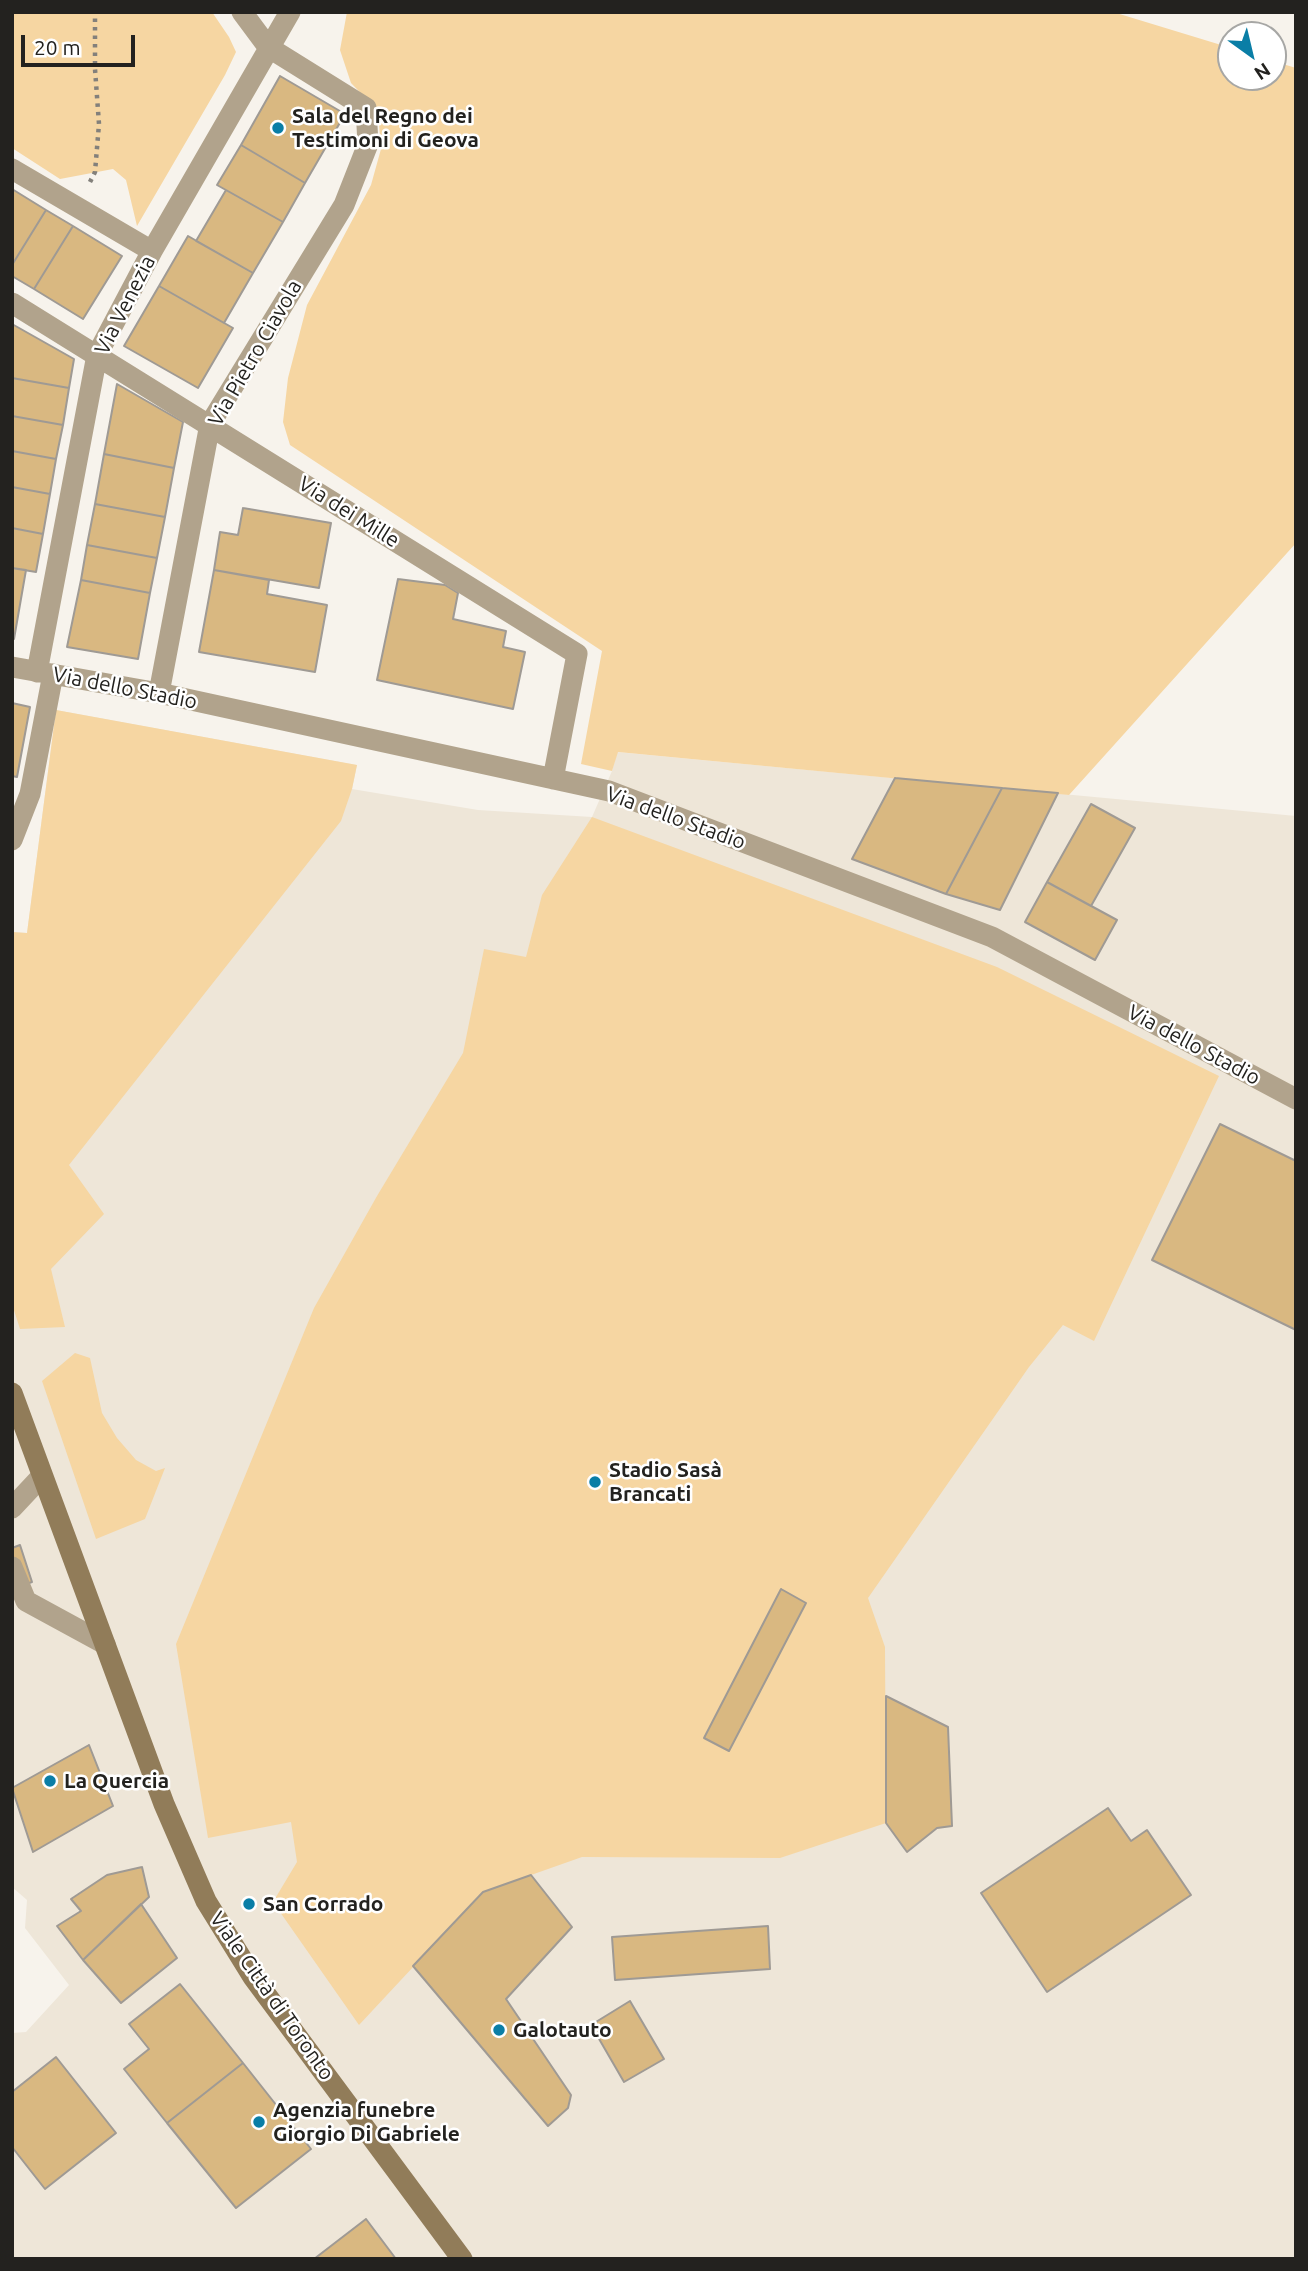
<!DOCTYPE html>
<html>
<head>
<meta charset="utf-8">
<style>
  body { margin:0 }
  #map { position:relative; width:1308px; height:2271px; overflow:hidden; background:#f7f3ec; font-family:Ubuntu,sans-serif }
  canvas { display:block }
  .frame { position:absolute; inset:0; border:14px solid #23221f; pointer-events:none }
  .north { position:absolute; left:1217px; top:21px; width:70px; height:70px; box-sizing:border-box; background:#fff; border:2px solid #a7a7a5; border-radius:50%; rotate:146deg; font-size:19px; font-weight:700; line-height:28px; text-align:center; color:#23221f }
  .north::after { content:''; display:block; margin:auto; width:24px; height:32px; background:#0a7ea6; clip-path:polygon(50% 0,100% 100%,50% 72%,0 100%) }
  .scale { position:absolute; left:21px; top:35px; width:114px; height:32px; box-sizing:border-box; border:4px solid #23221f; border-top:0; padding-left:9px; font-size:21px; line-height:24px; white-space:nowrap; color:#23221f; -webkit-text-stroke:5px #fff; paint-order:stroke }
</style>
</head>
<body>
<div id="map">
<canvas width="1308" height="2271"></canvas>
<div class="frame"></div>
<div class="north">N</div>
<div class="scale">20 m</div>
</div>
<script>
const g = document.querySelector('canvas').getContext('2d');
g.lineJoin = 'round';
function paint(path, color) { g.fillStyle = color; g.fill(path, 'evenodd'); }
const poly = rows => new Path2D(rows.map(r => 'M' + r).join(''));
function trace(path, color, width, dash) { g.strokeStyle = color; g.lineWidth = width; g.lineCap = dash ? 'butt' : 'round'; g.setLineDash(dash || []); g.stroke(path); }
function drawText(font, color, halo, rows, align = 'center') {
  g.font = font + ' Ubuntu,sans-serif'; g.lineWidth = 5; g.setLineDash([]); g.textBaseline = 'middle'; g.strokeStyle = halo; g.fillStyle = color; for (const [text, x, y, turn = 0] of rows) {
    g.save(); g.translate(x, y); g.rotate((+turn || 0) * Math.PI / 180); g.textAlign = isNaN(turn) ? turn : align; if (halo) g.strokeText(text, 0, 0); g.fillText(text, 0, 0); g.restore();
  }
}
paint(poly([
  [56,710,357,765,352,789,478,810,592,817,612,771,617,752,1296,816,1296,2259,12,2259,12,2033,26,2032,69,1985,25,1928,27,1900,12,1887,12,932,27,933]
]), '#eee6d8');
paint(poly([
  [12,12,212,12,229,37,236,52,225,75,137,226,126,180,113,169,60,179,12,148],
  [347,12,1113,12,1231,48,1231,77,1273,77,1273,61,1296,68,1296,543,1069,795,618,752,612,771,581,764,602,651,290,445,283,422,288,378,307,305,371,185,381,149,378,111,351,83,340,50],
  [56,710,357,765,352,789,341,821,69,1165,104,1214,51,1269,65,1327,20,1329,12,1304,12,932,27,933],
  [592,817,997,967,1219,1076,1094,1341,1063,1325,1029,1367,868,1598,885,1647,886,1823,780,1858,582,1857,483,1892,359,2025,273,1902,297,1862,291,1822,208,1838,176,1644,314,1308,377,1196,463,1053,484,949,526,957,542,895],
  [75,1353,90,1358,102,1413,117,1438,136,1460,156,1471,165,1468,145,1519,96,1539,42,1381]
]), '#f6d6a2');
const building = poly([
  [280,76,345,114,305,183,241,145,280,76],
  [241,145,305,183,283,222,217,185,241,145],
  [12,189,46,210,12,265,12,189],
  [226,190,283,222,253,273,196,241,226,190],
  [46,210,73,226,34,289,12,276,12,265,46,210],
  [73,226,122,256,83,319,34,289,73,226],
  [188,236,253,273,224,323,159,286,188,236],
  [159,286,233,328,198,388,124,346,159,286],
  [12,324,74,359,69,388,12,378,12,324],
  [12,378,69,388,63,425,12,416,12,378],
  [117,384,183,422,174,468,104,454,117,384],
  [12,416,63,425,56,459,12,451,12,416],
  [12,451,56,459,50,494,12,487,12,451],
  [104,454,174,468,165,517,95,504,104,454],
  [12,487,50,494,43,534,12,528,12,487],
  [95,504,165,517,157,558,87,545,95,504],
  [243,508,331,523,319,588,214,570,220,532,238,535,243,508],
  [12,528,43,534,36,572,12,568,12,528],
  [87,545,157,558,150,593,81,580,87,545],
  [12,568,26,570,14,639,12,639,12,568],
  [214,570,269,580,267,594,327,605,315,672,199,652,214,570],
  [398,579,445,585,458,593,453,619,506,631,503,647,525,652,513,709,377,680,398,579],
  [81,580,150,593,138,659,67,647,81,580],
  [12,703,30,707,17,777,12,776,12,703],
  [895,778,1002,788,946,894,852,859,895,778],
  [1002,788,1058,793,1000,910,946,894,1002,788],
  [1091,804,1135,828,1091,906,1047,882,1091,804],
  [1047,882,1117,920,1095,960,1025,922,1047,882],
  [1220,1124,1296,1161,1296,1330,1152,1260,1220,1124],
  [20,1545,32,1582,12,1589,12,1548,20,1545],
  [781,1589,806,1603,729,1751,704,1738,781,1589],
  [886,1696,948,1727,952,1826,937,1828,907,1852,886,1823,886,1696],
  [89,1745,113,1806,33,1852,12,1788,89,1745],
  [1108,1808,1131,1841,1147,1830,1191,1895,1047,1992,981,1893,1108,1808],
  [142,1867,149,1897,83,1960,57,1926,81,1911,71,1899,107,1875,142,1867],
  [531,1875,572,1927,506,1999,571,2095,568,2108,548,2126,413,1966,483,1892,531,1875],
  [141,1904,177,1958,121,2003,83,1960,141,1904],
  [768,1926,770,1969,615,1980,612,1937,768,1926],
  [180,1984,243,2063,167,2123,124,2069,149,2049,129,2024,180,1984],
  [630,2001,664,2059,624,2082,591,2025,630,2001],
  [56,2057,116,2133,45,2189,12,2147,12,2092,56,2057],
  [243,2063,311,2149,236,2208,167,2123,243,2063],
  [366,2219,396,2259,314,2259,366,2219]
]);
paint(building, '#d9b881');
trace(building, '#9f9a94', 2);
trace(poly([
  [90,182,95,172,99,124,95,69,95,12]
]), '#83807b', 4.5, [3.5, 5]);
trace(poly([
  [12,1508,42,1476],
  [12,1567,26,1601,105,1644]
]), '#b1a38c', 21);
trace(poly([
  [12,169,152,251],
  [12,303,577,654,553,779],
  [12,667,159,693,609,791,992,937,1296,1099],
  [37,672,97,355,152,251,290,12],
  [159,693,210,424,344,205,368,144,366,108,268,47,242,12],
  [12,840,30,794,53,674]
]), '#b1a38c', 21);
trace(poly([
  [12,1393,164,1804,206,1901,253,1977,462,2259]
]), '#917c59', 21);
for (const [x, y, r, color] of [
  [278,128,7,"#0a7ea6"],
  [595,1482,7,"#0a7ea6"],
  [50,1781,7,"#0a7ea6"],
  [249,1904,7,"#0a7ea6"],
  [499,2030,7,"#0a7ea6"],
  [259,2122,7,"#0a7ea6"]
]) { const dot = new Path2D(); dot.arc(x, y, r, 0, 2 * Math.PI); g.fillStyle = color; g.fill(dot); trace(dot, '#fff', 2.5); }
drawText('bold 21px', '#23221f', '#fff', [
  ["Sala del Regno dei",292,116],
  ["Testimoni di Geova",292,140],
  ["Stadio Sasà",609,1470],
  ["Brancati",609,1494],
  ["La Quercia",64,1781],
  ["San Corrado",263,1904],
  ["Galotauto",513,2030],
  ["Agenzia funebre",273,2110],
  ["Giorgio Di Gabriele",273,2134]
], 'left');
drawText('21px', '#23221f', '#fff', [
  ["Via Venezia",125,305,-63],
  ["Via Pietro Ciavola",255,353,-60],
  ["Via dei Mille",349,512,32],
  ["Via dello Stadio",125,688,11],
  ["Via dello Stadio",676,818,20],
  ["Via dello Stadio",1194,1045,28],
  ["Viale Città di Toronto",272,1996,55]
]);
</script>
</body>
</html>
